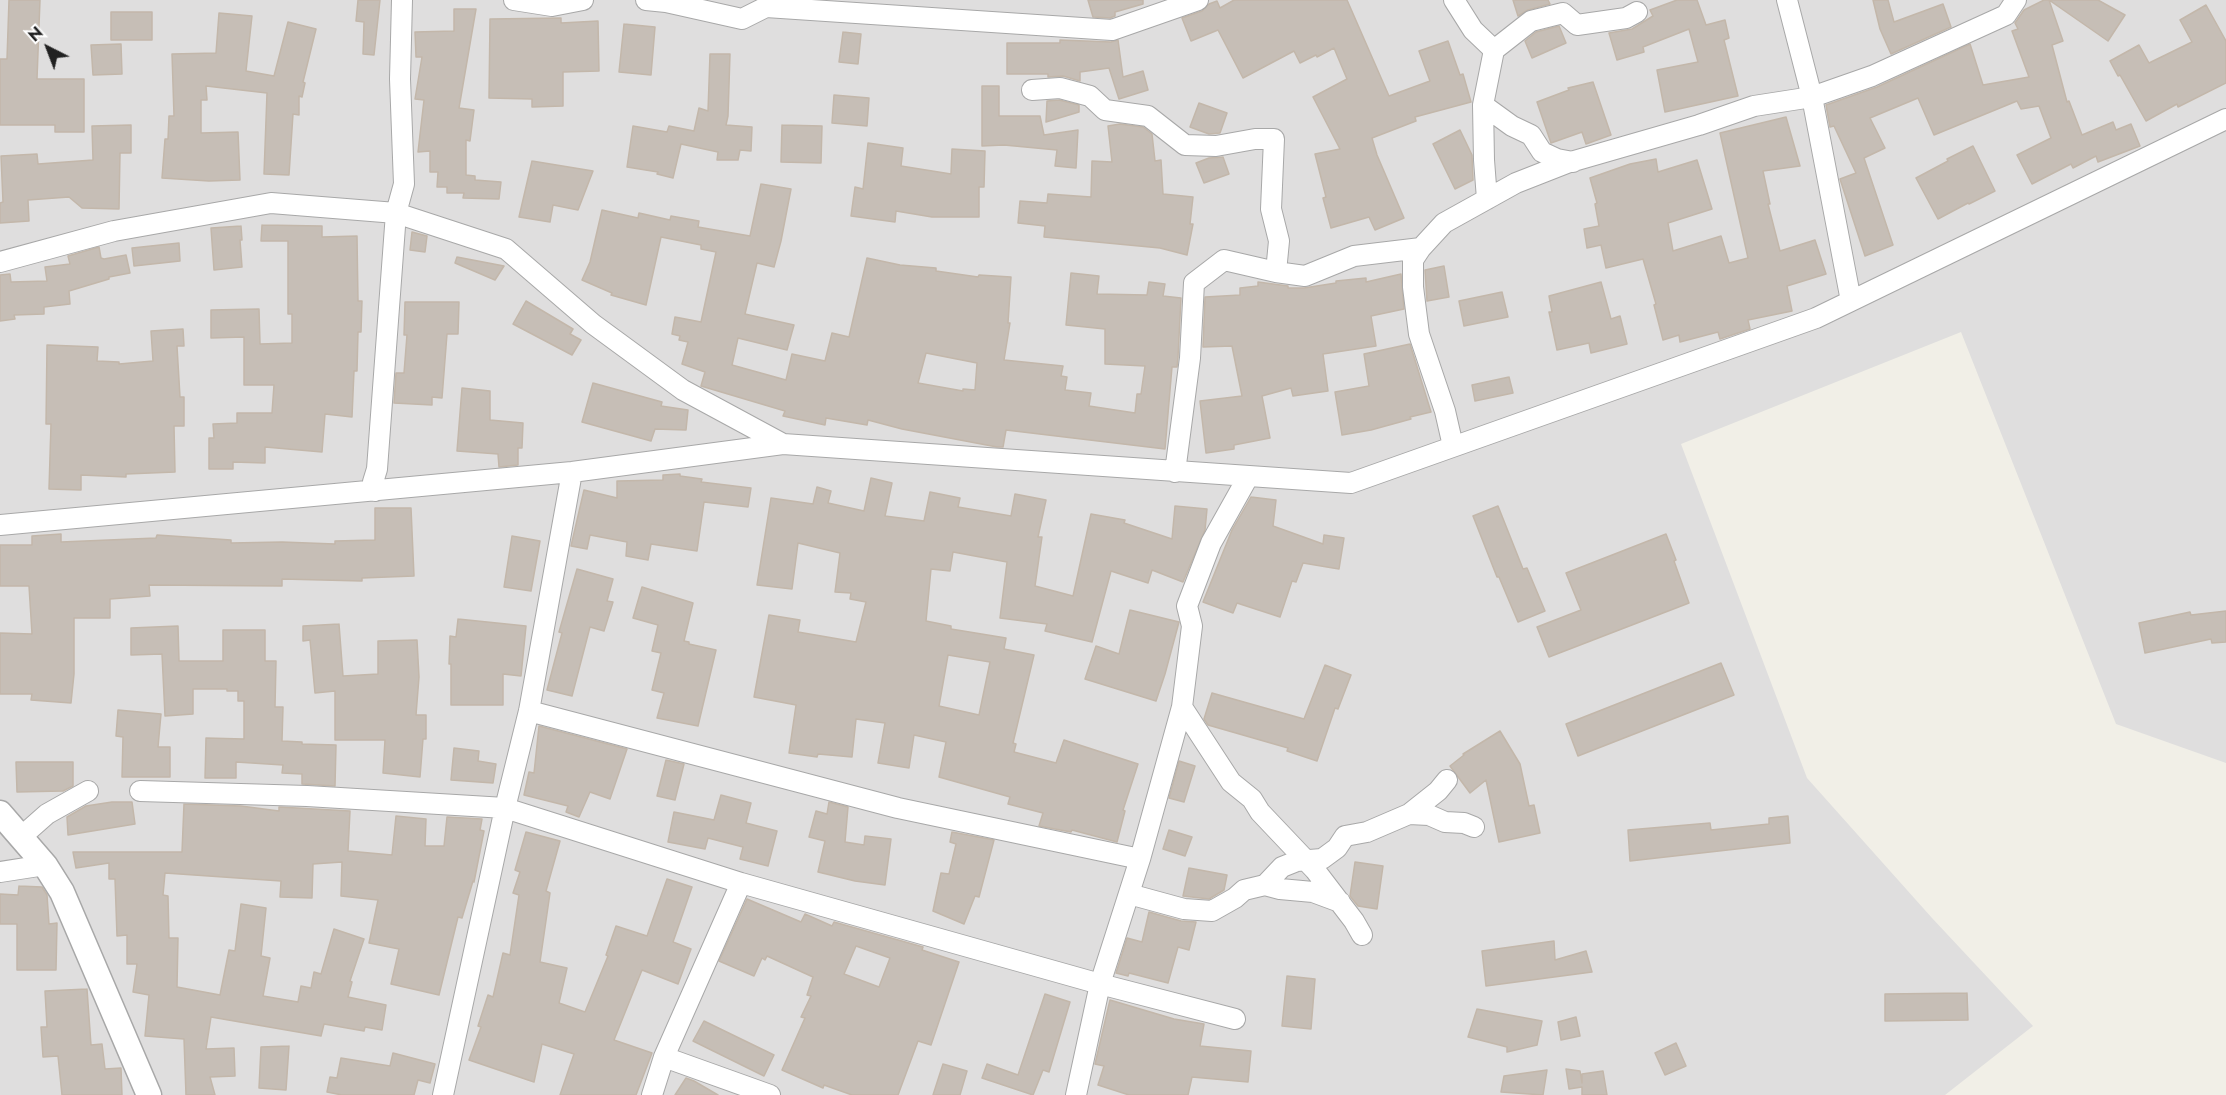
<!DOCTYPE html>
<html>
<head>
<meta charset="utf-8">
<style>
  body { margin:0 }
  #map { position:relative; width:2226px; height:1095px; overflow:hidden; background:#f1efe7; font-family:Jost,sans-serif }
  canvas { display:block }
  .north { position:absolute; left:18px; top:18px; width:60px; height:60px; -webkit-text-stroke:4px #fff; paint-order:stroke; rotate:318deg; font-size:16px; font-weight:700; line-height:24px; text-align:center; color:#212121 }
  .north::after { content:''; display:block; margin:auto; width:21px; height:27px; background:#212121; clip-path:polygon(50% 0,100% 100%,50% 72%,0 100%) }
</style>
</head>
<body>
<div id="map">
<canvas width="2226" height="1095"></canvas>
<div class="north">N</div>
</div>
<script>
const g = document.querySelector('canvas').getContext('2d');
g.lineJoin = 'round';
function paint(path, color) { g.fillStyle = color; g.fill(path, 'evenodd'); }
const poly = rows => new Path2D(rows.map(r => 'M' + r).join(''));
function trace(path, color, width, dash) { g.strokeStyle = color; g.lineWidth = width; g.lineCap = dash ? 'butt' : 'round'; g.setLineDash(dash || []); g.stroke(path); }
paint(poly([
  [0,0,2226,0,2226,763,2116,724,1961,332,1681,444,1807,778,1932,918,2033,1026,1945,1095,0,1095]
]), '#dfdede');
const building = poly([
  [9,0,40,0,37,79,84,79,84,132,55,132,55,125,0,125,0,59,7,59,9,0],
  [358,0,380,0,374,55,363,54,364,22,356,21,358,0],
  [1088,0,1143,0,1143,4,1115,12,1115,16,1110,18,1093,17,1088,0],
  [1234,0,1347,0,1389,96,1430,81,1419,51,1448,41,1460,75,1463,74,1471,102,1415,117,1416,121,1372,138,1377,155,1404,218,1375,230,1369,217,1331,228,1323,198,1326,197,1315,154,1340,149,1313,97,1347,79,1334,48,1317,57,1316,55,1300,63,1294,51,1243,78,1218,30,1191,41,1182,18,1202,11,1209,4,1217,1,1220,8,1234,0],
  [1513,0,1548,0,1550,4,1528,10,1518,16,1513,0],
  [1677,0,1697,0,1706,25,1725,20,1729,38,1724,40,1738,96,1665,112,1657,70,1698,62,1689,29,1643,47,1644,52,1617,60,1609,33,1632,29,1653,16,1650,10,1677,0],
  [1873,0,1888,0,1894,22,1943,4,1951,27,1891,54,1880,29,1873,0],
  [2044,0,2098,0,2125,15,2108,41,2049,0,2063,41,2052,45,2067,102,2069,101,2082,135,2113,122,2116,130,2131,124,2140,146,2098,162,2096,156,2073,168,2071,164,2032,184,2017,155,2051,138,2039,106,2021,109,2017,101,1934,135,1918,98,1870,118,1885,148,1864,158,1893,245,1865,256,1840,179,1856,173,1834,126,1830,127,1826,105,1877,87,1970,44,1983,85,2029,77,2012,31,2018,29,2015,23,2024,10,2044,0],
  [2206,5,2226,41,2226,83,2178,107,2177,104,2146,121,2120,75,2118,76,2110,61,2139,45,2149,63,2192,42,2180,20,2206,5],
  [454,9,476,9,459,108,474,110,470,141,466,140,466,175,475,176,475,180,501,182,499,199,463,198,464,193,447,193,447,187,437,187,438,172,430,172,430,151,418,152,424,100,415,99,422,57,416,57,415,32,454,31,454,9],
  [111,12,152,12,152,40,111,40,111,12],
  [219,13,252,16,246,71,274,76,288,22,316,29,303,82,305,83,302,97,299,96,299,115,293,114,289,175,264,174,267,93,206,86,207,100,201,100,201,133,238,132,240,180,209,181,162,178,165,139,168,139,169,116,174,116,172,54,216,53,219,13],
  [561,18,561,23,598,21,599,71,563,72,563,106,532,107,532,99,489,98,490,19,561,18],
  [624,24,655,27,651,75,619,72,624,24],
  [1559,26,1566,43,1532,58,1525,41,1536,32,1559,26],
  [843,32,861,34,858,64,839,62,843,32],
  [1060,40,1111,42,1118,40,1123,77,1143,71,1148,90,1119,99,1109,68,1080,72,1080,81,1063,76,1048,77,1048,74,1007,74,1007,43,1060,43,1060,40],
  [121,44,122,74,93,75,91,45,121,44],
  [710,54,730,54,728,116,726,125,752,127,751,151,740,150,738,160,717,160,718,152,681,144,673,178,657,174,658,172,627,167,633,126,667,132,669,126,694,131,699,108,708,111,710,54],
  [1593,82,1611,135,1586,144,1582,132,1551,143,1537,102,1569,90,1568,88,1593,82],
  [982,86,999,86,999,116,1040,116,1044,135,1078,130,1076,168,1055,166,1057,150,1004,145,982,146,982,86],
  [834,95,869,98,867,126,832,123,834,95],
  [1059,100,1079,105,1079,112,1046,122,1047,101,1059,100],
  [1199,103,1227,113,1220,133,1209,134,1190,127,1199,103],
  [1786,117,1800,166,1763,171,1770,204,1768,204,1780,251,1815,240,1826,274,1787,286,1792,311,1748,320,1750,329,1720,339,1718,332,1680,342,1679,335,1663,340,1654,305,1656,304,1643,259,1606,268,1601,245,1587,248,1584,229,1599,226,1595,204,1597,203,1590,178,1630,164,1656,159,1658,172,1697,160,1712,209,1668,223,1673,251,1721,236,1729,263,1748,258,1720,133,1786,117],
  [1120,124,1143,127,1152,134,1155,161,1161,160,1163,194,1193,197,1190,224,1193,224,1187,255,1160,248,1044,237,1045,226,1018,223,1020,201,1047,203,1048,194,1091,197,1092,161,1112,162,1108,126,1120,124],
  [131,125,131,153,120,153,119,209,82,208,69,197,28,200,29,221,0,223,0,203,3,202,1,156,37,154,38,164,93,160,92,126,131,125],
  [782,125,822,126,821,163,781,162,782,125],
  [1460,130,1472,155,1473,180,1455,189,1433,144,1460,130],
  [868,143,903,148,901,166,951,174,952,149,985,151,984,187,979,187,979,217,932,217,896,211,895,222,851,216,855,187,863,189,868,143],
  [1973,146,1995,191,1969,204,1968,203,1938,219,1916,178,1948,161,1947,159,1973,146],
  [1223,157,1229,174,1204,183,1196,163,1209,158,1223,157],
  [532,161,593,171,578,210,553,205,550,222,519,217,532,161],
  [761,184,791,189,781,241,774,267,757,263,745,314,794,325,787,350,738,338,732,365,786,380,792,354,825,361,832,333,849,337,867,258,900,265,936,268,936,271,978,277,979,275,1011,277,1008,323,1010,323,1004,360,1063,366,1061,376,1067,377,1065,390,1091,393,1089,406,1135,413,1137,394,1141,394,1145,366,1105,364,1105,329,1066,325,1071,273,1099,276,1097,294,1147,295,1149,282,1165,284,1163,296,1181,298,1178,357,1177,367,1172,367,1165,449,1006,430,1003,447,997,447,902,429,868,420,867,425,826,418,825,425,783,416,785,411,701,386,705,372,682,364,688,342,679,340,680,336,672,334,675,317,701,322,716,252,701,249,701,245,661,237,646,305,611,295,612,293,582,280,590,262,602,210,638,218,639,213,670,220,671,216,699,221,698,227,750,236,761,184],
  [926,353,977,363,975,390,963,389,963,391,918,383,926,353],
  [262,225,322,226,322,237,357,236,358,301,362,301,361,332,358,332,357,371,354,371,352,417,325,414,322,452,265,447,265,463,233,462,233,469,209,469,209,438,214,438,213,424,237,423,237,413,272,413,274,385,244,385,244,337,211,338,211,310,259,309,260,344,292,343,292,314,288,314,288,241,261,241,262,225],
  [241,226,242,240,240,240,242,267,214,270,211,228,241,226],
  [412,232,427,236,425,252,410,250,412,232],
  [179,243,180,261,134,266,132,248,179,243],
  [99,247,101,258,104,259,126,255,130,273,109,277,109,279,69,291,70,304,44,307,44,314,14,315,15,319,0,321,0,275,10,274,11,282,47,281,45,267,70,264,68,256,99,247],
  [457,257,504,266,495,280,455,263,457,257],
  [1444,266,1449,297,1427,301,1425,270,1444,266],
  [1401,274,1404,309,1371,316,1376,346,1323,354,1328,391,1293,396,1291,388,1262,396,1270,438,1234,445,1234,449,1206,453,1200,401,1242,396,1232,346,1203,347,1205,297,1240,295,1240,288,1258,286,1258,282,1288,286,1288,288,1304,288,1336,283,1336,281,1366,278,1366,282,1401,274],
  [1601,282,1611,319,1620,316,1627,344,1591,353,1589,343,1557,350,1549,312,1552,312,1549,296,1601,282],
  [1502,292,1508,317,1464,326,1459,301,1502,292],
  [526,301,573,329,570,334,581,340,572,355,513,324,526,301],
  [405,302,459,302,458,334,447,334,442,398,432,397,432,405,394,403,396,373,404,373,407,335,404,335,405,302],
  [183,329,184,346,177,346,180,397,184,397,184,426,174,426,175,472,126,474,126,477,81,475,81,490,49,489,51,424,46,424,47,345,98,347,97,361,119,362,119,364,153,361,151,331,183,329],
  [1410,344,1431,412,1410,417,1411,419,1371,430,1342,435,1335,392,1369,386,1364,354,1410,344],
  [1509,377,1513,393,1475,401,1472,385,1509,377],
  [593,383,662,402,661,406,688,410,686,430,655,429,651,441,582,422,593,383],
  [462,388,490,391,490,420,523,423,522,448,518,448,518,465,499,467,498,454,457,451,462,388],
  [680,474,680,476,702,479,701,482,751,488,748,507,704,502,697,551,651,544,648,560,626,556,627,542,590,535,587,549,571,546,584,490,617,498,617,481,663,480,663,475,680,474],
  [871,478,892,483,885,516,924,521,930,492,960,498,958,507,1011,516,1015,494,1046,500,1038,537,1042,537,1035,586,1073,596,1091,514,1125,520,1124,523,1172,539,1175,506,1207,509,1205,530,1183,582,1152,570,1148,583,1111,571,1092,642,1045,631,1047,624,1000,618,1007,562,953,552,950,571,931,569,926,621,951,626,951,629,1006,638,1004,649,1034,655,1013,743,1016,744,1014,752,1056,763,1064,740,1138,764,1123,810,1125,811,1117,842,1072,830,1071,832,1039,826,1043,813,1008,804,1010,797,939,777,946,742,914,735,909,768,878,763,885,723,856,719,852,757,818,754,817,757,789,753,796,705,754,697,769,615,800,620,798,632,856,642,866,602,850,599,851,593,835,592,840,553,798,543,792,589,757,585,771,498,813,504,817,487,831,491,828,503,864,511,871,478],
  [948,655,990,662,979,715,939,706,948,655],
  [1251,497,1276,500,1273,526,1323,544,1324,535,1344,538,1339,569,1303,563,1296,582,1292,581,1280,617,1237,603,1233,613,1203,602,1232,530,1251,497],
  [1498,506,1523,569,1527,568,1545,611,1518,622,1499,577,1497,577,1473,516,1498,506],
  [375,508,411,508,414,576,362,578,362,581,282,579,282,586,149,585,150,596,110,599,110,618,74,618,74,674,71,703,31,700,32,694,0,694,0,633,32,634,29,586,0,586,0,545,32,545,32,536,61,534,61,542,156,538,157,535,231,540,231,543,282,542,335,544,335,541,375,540,375,508],
  [1666,534,1676,560,1674,561,1689,603,1549,657,1537,627,1581,610,1566,573,1666,534],
  [512,536,540,541,531,591,504,587,512,536],
  [577,569,613,579,607,601,613,602,604,631,590,627,572,696,547,690,562,633,559,632,577,569],
  [642,587,693,603,684,641,689,642,689,644,716,650,698,726,657,718,664,693,652,690,661,653,652,651,658,625,633,618,642,587],
  [1130,610,1179,622,1165,674,1156,701,1085,679,1096,646,1119,654,1130,610],
  [2226,611,2226,642,2212,643,2211,639,2145,653,2139,623,2190,612,2191,615,2226,611],
  [458,619,526,626,521,676,503,674,503,705,451,705,451,664,449,664,450,636,456,637,458,619],
  [339,624,343,676,378,674,378,641,417,640,419,677,416,715,426,715,426,739,423,739,420,777,383,773,385,740,335,740,335,691,315,693,310,640,303,641,303,626,339,624],
  [178,626,179,661,223,661,223,630,265,630,265,661,276,661,275,707,283,707,282,741,302,742,302,744,336,745,335,786,302,784,302,774,282,773,283,765,236,762,236,778,205,778,206,738,244,739,244,701,238,701,238,691,227,691,227,689,193,689,193,714,165,716,162,654,131,655,131,628,178,626],
  [1721,663,1734,695,1578,756,1566,724,1721,663],
  [1325,665,1351,675,1338,709,1335,708,1317,761,1287,751,1288,748,1208,725,1204,719,1212,693,1304,719,1325,665],
  [118,710,161,714,158,747,170,747,170,777,122,777,123,737,116,736,118,710],
  [539,726,627,749,610,799,590,792,579,817,566,812,568,806,524,795,529,772,534,773,539,726],
  [1500,731,1520,764,1529,806,1534,805,1540,833,1499,842,1486,780,1470,793,1450,766,1464,755,1463,754,1500,731],
  [454,748,479,751,478,761,496,764,493,783,451,780,454,748],
  [666,760,684,764,675,800,657,796,666,760],
  [1179,761,1195,766,1184,802,1169,798,1179,761],
  [16,762,73,762,73,786,63,791,17,792,16,762],
  [721,795,751,803,746,823,777,831,768,866,740,859,743,847,708,838,705,849,668,842,674,812,714,820,721,795],
  [112,802,132,802,135,824,68,835,67,817,86,806,112,802],
  [829,802,848,807,845,842,864,845,865,836,891,839,885,885,855,881,818,872,825,841,809,837,816,811,827,814,829,802],
  [184,804,241,806,279,811,279,807,350,811,348,851,392,855,396,816,426,819,425,846,444,846,447,817,482,819,480,830,484,831,474,882,473,881,462,918,458,917,439,995,391,984,399,949,369,943,378,900,341,896,342,862,313,864,312,898,280,897,281,881,165,873,163,895,168,896,169,938,178,938,177,987,220,995,229,950,235,951,241,904,266,908,261,956,270,958,263,996,298,1002,301,986,311,988,314,972,321,974,334,929,364,939,350,981,352,982,348,997,386,1005,382,1030,365,1027,364,1031,324,1024,321,1036,211,1017,206,1049,234,1048,235,1076,210,1077,215,1095,186,1095,184,1039,145,1036,149,995,133,992,137,964,127,964,127,935,117,936,115,879,109,879,109,863,76,868,73,852,182,852,184,804],
  [1788,816,1790,843,1630,861,1628,830,1710,823,1711,830,1769,824,1769,818,1788,816],
  [1169,830,1192,837,1185,856,1163,849,1169,830],
  [526,832,560,841,546,891,550,893,540,962,567,968,559,1003,585,1012,608,956,606,955,616,926,647,936,667,879,692,887,673,942,691,949,678,984,642,970,614,1040,652,1053,636,1095,560,1095,574,1054,542,1044,534,1082,469,1060,481,1027,478,1026,488,995,493,997,503,953,510,955,519,895,513,893,520,872,515,870,526,832],
  [952,832,994,840,979,897,975,896,964,924,933,911,941,873,949,874,956,844,950,842,952,832],
  [1355,862,1383,866,1377,909,1358,906,1350,896,1355,862],
  [1189,868,1227,875,1224,890,1209,899,1183,896,1189,868],
  [19,886,42,887,47,895,49,924,57,923,56,970,17,970,17,924,0,924,0,894,18,895,19,886],
  [747,899,801,922,805,914,832,926,834,922,923,947,922,950,959,962,931,1045,918,1041,898,1095,852,1095,824,1085,823,1088,782,1070,805,1018,801,1017,811,996,807,995,813,977,767,956,765,960,762,958,754,976,719,961,747,899],
  [856,946,890,958,879,987,844,974,856,946],
  [1149,912,1181,921,1196,922,1189,950,1178,947,1168,983,1129,973,1128,976,1116,973,1127,938,1142,942,1149,912],
  [1554,941,1555,960,1586,951,1592,972,1486,986,1482,951,1554,941],
  [1287,976,1315,979,1311,1029,1282,1026,1287,976],
  [87,989,91,1045,102,1044,105,1069,121,1068,122,1095,62,1095,58,1056,43,1057,41,1027,47,1027,45,991,87,989],
  [1967,993,1968,1020,1885,1021,1885,994,1967,993],
  [1045,994,1070,1002,1049,1072,1043,1070,1033,1095,982,1078,987,1064,1018,1075,1045,994],
  [1110,1000,1174,1019,1204,1024,1200,1046,1251,1051,1248,1082,1192,1077,1188,1095,1129,1095,1098,1085,1104,1066,1095,1064,1110,1000],
  [1477,1009,1542,1021,1537,1045,1507,1052,1507,1047,1468,1037,1477,1009],
  [1576,1017,1580,1036,1561,1040,1558,1022,1576,1017],
  [704,1021,774,1055,764,1076,693,1041,704,1021],
  [1676,1043,1686,1066,1665,1075,1655,1053,1676,1043],
  [289,1046,286,1090,259,1088,261,1047,289,1046],
  [393,1053,435,1064,430,1083,418,1080,414,1095,342,1095,327,1092,330,1077,337,1078,341,1058,390,1066,393,1053],
  [943,1064,967,1071,960,1095,933,1095,943,1064],
  [1566,1069,1580,1071,1582,1083,1582,1074,1603,1071,1607,1095,1582,1095,1582,1087,1569,1089,1566,1069],
  [1547,1070,1543,1095,1501,1092,1504,1076,1547,1070],
  [686,1078,694,1081,718,1095,675,1095,686,1078]
]);
paint(building, '#c6beb6');
trace(building, '#c3b7aa', 1.5);
const minor = poly([
  [402,0,400,79,404,184,396,213,506,249,593,324,683,390,783,444],
  [514,0,552,6,583,0],
  [646,0,666,2,742,19,766,7,1112,30,1198,0],
  [1454,0,1473,30,1494,50],
  [1787,0,1812,97,1851,301],
  [1032,90,1060,88,1090,96,1105,110,1148,116,1185,145,1216,146,1255,139,1274,139,1271,209,1279,241,1276,272],
  [1483,105,1512,126,1531,135,1542,152,1557,159,1573,162],
  [1487,199,1484,160,1483,105,1494,50,1531,21,1563,13,1577,25,1626,18,1637,12],
  [0,262,114,231,271,203,396,213,377,469,373,482,375,491],
  [1453,446,1445,411,1419,334,1413,287,1413,260,1421,248,1444,223,1516,183,1567,163,1699,125,1754,106,1812,97,1872,76,2006,15,2016,0],
  [1175,472,1190,358,1194,283,1224,260,1276,272,1305,276,1354,256,1421,248],
  [0,525,572,472,783,444,1351,483,1816,318,2226,119],
  [1182,707,1231,782,1252,799,1260,812,1315,870,1354,921,1362,935],
  [529,711,898,808,1140,859],
  [140,791,307,796,505,808,741,883,1100,984,1235,1019],
  [1409,814,1429,815,1445,822,1464,823,1474,827],
  [21,837,47,814,88,791],
  [0,872,45,865],
  [1265,885,1280,889,1313,892,1340,902],
  [1129,894,1184,909,1212,911,1235,898,1244,890,1265,885,1282,867,1297,861,1322,859,1337,848,1345,836,1367,832,1409,814,1438,791,1447,780],
  [664,1057,770,1095],
  [443,1095,505,808,529,711,572,472],
  [652,1095,664,1057,741,883],
  [1076,1095,1100,984,1140,859,1182,707,1192,626,1187,606,1211,543,1248,477]
]);
const tertiary = poly([
  [0,813,45,865,62,892,149,1095]
]);
trace(minor, '#a8a8a8', 22);
trace(tertiary, '#a8a8a8', 27);
trace(minor, '#fff', 20);
trace(tertiary, '#fff', 24);
</script>
</body>
</html>
